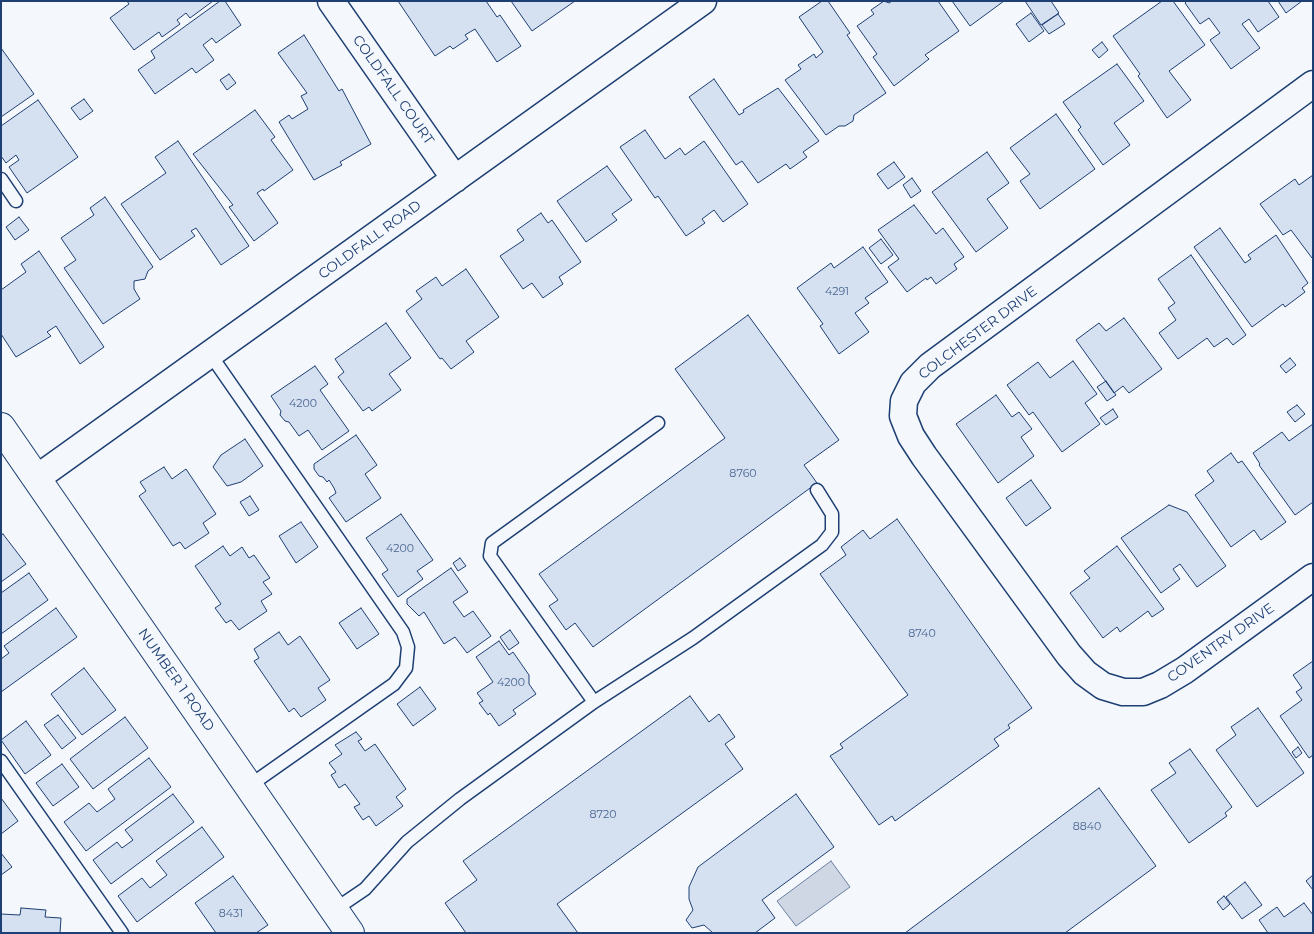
<!DOCTYPE html>
<html>
<head>
<meta charset="utf-8">
<style>
  body { margin:0 }
  #map { position:relative; width:1314px; height:934px; overflow:hidden; background:#f4f7fb; font-family:Montserrat,sans-serif }
  canvas { display:block }
  .frame { position:absolute; inset:0; border:2px solid #1d3f73; pointer-events:none }
</style>
</head>
<body>
<div id="map">
<canvas width="1314" height="934"></canvas>
<div class="frame"></div>
</div>
<script>
const g = document.querySelector('canvas').getContext('2d');
g.lineJoin = 'round';
function paint(path, color) { g.fillStyle = color; g.fill(path, 'evenodd'); }
const poly = rows => new Path2D(rows.map(r => 'M' + r).join(''));
function trace(path, color, width, dash) { g.strokeStyle = color; g.lineWidth = width; g.lineCap = dash ? 'butt' : 'round'; g.setLineDash(dash || []); g.stroke(path); }
function drawText(font, color, halo, rows, align = 'center') {
  g.font = font + ' Montserrat,sans-serif'; g.lineWidth = 4; g.setLineDash([]); g.textBaseline = 'middle'; g.strokeStyle = halo; g.fillStyle = color; for (const [text, x, y, turn = 0] of rows) {
    g.save(); g.translate(x, y); g.rotate((+turn || 0) * Math.PI / 180); g.textAlign = isNaN(turn) ? turn : align; if (halo) g.strokeText(text, 0, 0); g.fillText(text, 0, 0); g.restore();
  }
}
const water = poly([
  [831,861,850,887,796,926,777,901,831,861]
]);
paint(water, '#cfd7e4');
trace(water, '#687fa3', 1);
const building = poly([
  [127,1,213,1,190,18,186,13,177,20,180,24,162,37,159,32,134,50,110,18,129,4,127,1],
  [220,1,225,1,241,25,216,43,212,38,203,45,214,60,196,73,192,68,155,94,138,70,155,58,151,51,220,1],
  [398,1,486,1,497,17,500,15,521,46,497,62,475,29,465,35,468,39,453,49,450,46,435,56,398,1],
  [511,1,575,1,532,31,511,1],
  [822,1,828,1,850,33,847,35,886,93,854,115,853,121,845,126,839,126,826,135,785,80,801,69,798,65,814,54,816,58,823,52,799,17,822,1],
  [884,1,889,3,892,1,938,1,959,31,925,55,929,59,894,86,873,57,877,54,857,26,874,14,871,10,884,1],
  [952,1,1004,1,970,26,952,1],
  [1025,1,1051,1,1059,13,1041,25,1025,1],
  [1162,1,1173,1,1205,45,1169,71,1191,100,1167,118,1138,76,1140,74,1113,36,1162,1],
  [1187,1,1268,1,1279,17,1258,32,1249,19,1242,24,1260,48,1231,69,1210,40,1220,33,1209,18,1200,24,1185,3,1187,1],
  [1278,1,1302,1,1286,13,1278,1],
  [1031,13,1044,31,1029,42,1016,24,1031,13],
  [1058,14,1065,24,1049,34,1042,25,1058,14],
  [304,35,339,91,342,89,371,144,340,162,342,165,314,180,279,122,289,115,292,119,308,109,301,96,307,93,278,53,304,35],
  [1102,42,1108,50,1099,58,1092,50,1102,42],
  [1,48,34,94,1,117,1,48],
  [1117,64,1144,101,1114,123,1130,145,1103,165,1078,130,1081,127,1063,102,1117,64],
  [229,74,236,83,227,90,220,80,229,74],
  [714,79,739,115,744,112,743,110,778,88,819,141,803,152,807,157,790,169,786,164,758,183,742,161,736,165,689,97,714,79],
  [84,99,93,111,80,120,71,108,84,99],
  [38,100,78,157,27,193,9,167,19,160,16,155,6,163,1,156,1,126,38,100],
  [255,110,275,137,271,140,293,170,264,191,263,189,257,193,278,223,254,241,229,207,233,205,193,154,255,110],
  [1056,114,1095,169,1040,209,1020,181,1030,174,1010,148,1056,114],
  [645,130,665,159,680,148,685,155,704,141,748,204,723,222,714,210,702,219,705,223,686,236,658,196,655,198,620,147,645,130],
  [178,141,249,246,221,265,196,228,191,231,195,236,160,260,121,204,166,173,155,157,178,141],
  [987,152,1009,183,987,199,1008,228,976,252,932,192,987,152],
  [894,162,905,177,888,189,877,174,894,162],
  [607,166,632,200,612,214,617,220,586,242,557,201,607,166],
  [1313,175,1313,257,1312,258,1291,230,1283,235,1260,204,1295,179,1299,185,1313,175],
  [912,178,921,191,911,198,903,185,912,178],
  [105,197,153,267,148,271,145,279,134,281,134,289,140,299,103,324,64,268,76,260,61,238,94,215,90,208,105,197],
  [914,205,936,234,943,228,964,257,954,264,957,269,936,284,931,277,927,280,926,278,907,292,888,267,899,259,878,230,914,205],
  [541,213,548,223,552,220,581,262,559,277,563,284,543,298,532,283,523,289,500,256,524,240,517,230,541,213],
  [19,217,29,230,15,240,6,227,19,217],
  [1220,228,1245,263,1251,259,1248,255,1276,235,1308,283,1302,288,1305,292,1285,307,1283,304,1252,327,1194,247,1220,228],
  [881,239,893,255,881,264,869,248,881,239],
  [863,247,888,282,865,298,869,303,855,313,869,332,839,354,820,326,823,324,797,288,831,263,834,268,863,247],
  [39,251,104,347,80,364,56,326,47,332,51,336,16,357,1,334,1,290,26,272,21,264,39,251],
  [1191,255,1246,335,1233,345,1227,338,1214,347,1207,338,1178,359,1159,333,1176,320,1168,308,1175,303,1158,279,1191,255],
  [466,269,499,317,466,341,474,352,451,369,442,358,440,359,406,311,422,299,416,291,436,277,442,286,466,269],
  [748,315,839,440,804,465,817,483,593,647,575,623,566,630,549,606,558,600,539,574,725,438,675,369,748,315],
  [1124,318,1162,369,1129,393,1123,386,1114,393,1076,340,1099,323,1106,331,1124,318],
  [386,323,411,358,389,374,401,390,372,411,369,407,363,411,338,377,344,372,335,359,386,323],
  [1290,358,1296,365,1286,373,1280,366,1290,358],
  [1073,361,1097,394,1085,403,1100,424,1062,452,1033,412,1029,415,1007,385,1038,362,1050,378,1073,361],
  [315,366,328,384,320,390,349,431,322,450,308,430,299,436,289,422,285,421,280,415,281,411,271,396,315,366],
  [1106,381,1116,395,1107,401,1097,387,1106,381],
  [996,395,1012,417,1019,412,1032,429,1021,437,1034,456,998,483,956,424,996,395],
  [1297,405,1305,414,1295,422,1287,412,1297,405],
  [1113,409,1118,417,1106,425,1100,418,1113,409],
  [1313,424,1313,502,1295,515,1259,465,1260,464,1253,453,1282,432,1289,441,1313,424],
  [356,435,377,465,365,474,381,498,346,522,329,498,336,493,334,488,329,480,327,482,323,477,319,476,314,469,314,464,356,435],
  [245,439,263,466,241,482,227,486,213,467,221,455,245,439],
  [1231,453,1238,463,1242,461,1286,522,1261,540,1254,530,1231,547,1195,495,1214,481,1207,471,1231,453],
  [164,467,172,479,186,469,216,514,203,523,209,533,185,549,180,542,173,546,139,496,146,491,140,482,164,467],
  [1031,480,1051,508,1026,526,1006,498,1031,480],
  [250,496,259,510,249,516,240,502,250,496],
  [1169,505,1187,512,1226,566,1197,587,1180,564,1173,569,1180,579,1161,593,1121,538,1169,505],
  [401,514,433,560,417,571,423,579,398,597,382,574,388,570,366,538,401,514],
  [897,519,1032,708,1008,725,1010,728,994,739,999,746,895,821,892,816,879,825,830,756,843,748,840,744,908,695,820,574,846,555,841,547,863,530,870,539,897,519],
  [301,522,318,547,296,563,279,536,301,522],
  [3,534,26,564,1,582,1,535,3,534],
  [223,546,230,556,242,547,249,558,254,555,270,578,263,582,272,594,261,601,267,611,239,630,231,620,226,623,215,608,221,604,195,566,223,546],
  [1117,546,1164,609,1152,617,1148,611,1120,632,1117,627,1103,638,1070,593,1090,578,1084,571,1117,546],
  [460,558,466,566,458,571,453,563,460,558],
  [451,568,468,592,453,602,464,617,473,611,491,636,467,653,455,637,444,644,424,612,419,616,407,604,407,599,451,568],
  [29,573,48,600,1,634,1,593,29,573],
  [56,608,77,637,1,692,1,659,9,653,4,646,56,608],
  [361,608,379,634,357,649,339,623,361,608],
  [510,630,519,643,509,650,500,637,510,630],
  [279,632,288,645,300,636,330,680,318,688,326,700,301,717,294,708,289,712,254,661,259,658,254,649,279,632],
  [499,641,509,655,513,652,529,675,529,684,536,694,513,710,516,714,499,726,490,713,488,715,479,703,483,701,477,693,493,682,476,657,499,641],
  [1313,661,1313,755,1309,758,1280,716,1302,700,1296,692,1302,688,1293,675,1313,661],
  [84,668,116,710,82,735,51,694,84,668],
  [420,687,436,709,413,726,397,704,420,687],
  [690,696,709,722,719,714,735,737,725,744,743,769,557,904,578,933,466,933,445,903,477,880,463,861,690,696],
  [1258,708,1304,773,1257,807,1216,750,1236,735,1231,727,1258,708],
  [58,715,76,738,62,749,44,725,58,715],
  [125,717,148,748,93,789,70,759,125,717],
  [26,721,51,755,25,774,1,740,26,721],
  [356,732,362,739,358,741,365,751,375,744,406,789,396,797,403,806,376,826,369,816,363,820,354,807,360,804,345,784,339,788,331,775,336,772,329,763,342,754,335,745,356,732],
  [1298,747,1302,753,1296,758,1292,752,1298,747],
  [1190,749,1232,807,1225,813,1227,816,1189,843,1151,790,1176,773,1169,763,1190,749],
  [149,758,171,787,86,851,64,822,89,803,97,812,115,799,108,789,149,758],
  [62,764,79,787,53,806,36,783,62,764],
  [1099,788,1156,866,1065,933,905,933,1099,788],
  [173,794,194,822,111,884,93,860,117,842,122,848,133,840,125,830,173,794],
  [796,794,834,847,762,900,775,918,755,933,713,933,704,925,692,928,686,920,693,910,689,899,689,887,698,867,796,794],
  [1,798,18,821,1,834,1,798],
  [202,827,224,857,137,922,118,896,142,878,150,888,167,875,156,861,202,827],
  [1,853,12,867,1,875,1,853],
  [1313,875,1313,890,1306,881,1313,875],
  [233,876,268,925,256,933,216,933,195,903,233,876],
  [1245,882,1262,905,1242,919,1226,897,1245,882],
  [1224,896,1230,904,1223,910,1217,902,1224,896],
  [1304,903,1313,915,1313,933,1268,933,1259,920,1277,907,1284,917,1304,903],
  [21,908,46,910,45,917,61,918,60,933,1,933,1,914,20,915,21,908]
]);
paint(building, '#d5e0f0');
trace(building, '#1d3f73', 1);
const lane = poly([
  [1,179,16,201],
  [210,354,403,632,408,647,406,668,394,684,249,786],
  [594,702,490,556,492,543,658,423],
  [1,761,122,933],
  [334,910,365,889,407,842,460,799,594,702,693,638,822,545,832,532,832,514,817,490]
]);
const street = poly([
  [331,1,455,179],
  [1313,84,930,366,913,383,904,401,903,416,911,436,924,456,1069,655,1085,673,1103,686,1123,692,1143,692,1160,685,1185,670,1313,577],
  [37,478,703,1]
]);
const secondary = poly([
  [1,427,350,933]
]);
trace(lane, '#1d3f73', 15);
trace(street, '#1d3f73', 29);
trace(secondary, '#1d3f73', 30);
trace(lane, '#f4f7fb', 12);
trace(street, '#f4f7fb', 26);
trace(secondary, '#f4f7fb', 28);
drawText('11px', '#4b6792', null, [
  ["4291",837,292],
  ["4200",303,404],
  ["8760",743,474],
  ["4200",400,549],
  ["8740",922,634],
  ["4200",511,683],
  ["8720",603,815],
  ["8840",1087,827],
  ["8431",231,914]
]);
drawText('14px', '#1d3f73', '#f4f7fb', [
  ["COLDFALL COURT",393,90,55],
  ["COLDFALL ROAD",370,240,-36],
  ["COLCHESTER DRIVE",978,333,-37],
  ["COVENTRY DRIVE",1221,643,-35],
  ["NUMBER 1 ROAD",176,680,55]
]);
</script>
</body>
</html>
